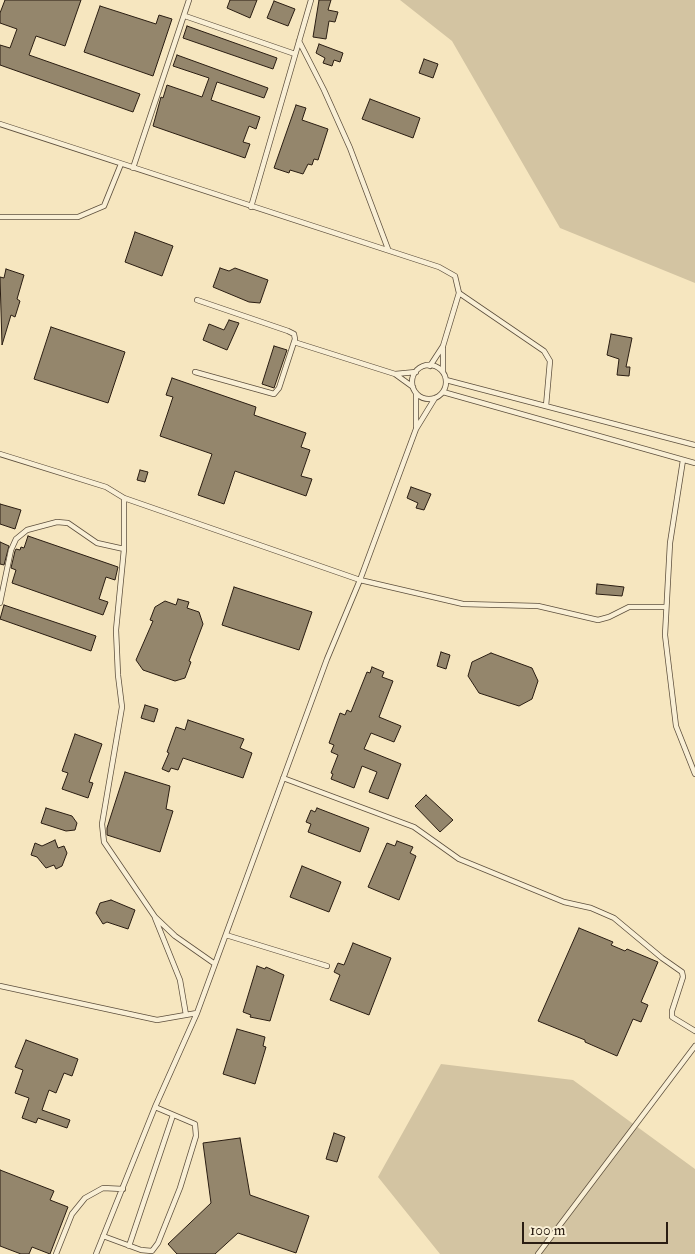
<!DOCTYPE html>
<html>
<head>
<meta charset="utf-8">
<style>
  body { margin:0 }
  #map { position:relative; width:695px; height:1254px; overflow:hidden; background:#f6e6bf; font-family:"IM FELL Double Pica",serif }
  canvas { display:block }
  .scale { position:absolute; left:522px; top:1222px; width:146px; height:22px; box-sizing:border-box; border:2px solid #2a1d12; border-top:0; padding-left:6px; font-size:15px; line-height:18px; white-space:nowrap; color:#2a1d12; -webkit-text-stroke:4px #f9efd5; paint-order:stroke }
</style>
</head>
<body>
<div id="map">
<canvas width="695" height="1254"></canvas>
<div class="scale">100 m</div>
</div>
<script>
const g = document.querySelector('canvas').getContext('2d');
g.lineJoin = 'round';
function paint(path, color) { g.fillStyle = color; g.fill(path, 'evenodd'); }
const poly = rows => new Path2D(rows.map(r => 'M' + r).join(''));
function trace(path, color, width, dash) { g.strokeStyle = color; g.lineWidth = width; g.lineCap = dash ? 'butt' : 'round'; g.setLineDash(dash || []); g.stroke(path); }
paint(poly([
  [400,0,695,0,695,283,560,228,452,41],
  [441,1064,573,1080,695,1169,695,1254,440,1254,378,1177]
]), '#d3c4a2');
const building = poly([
  [5,0,81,0,65,46,36,36,29,55,140,94,133,112,0,65,0,45,10,48,17,29,0,23,0,13,5,0],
  [230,0,257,0,250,18,227,8,230,0],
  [319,0,331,0,328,10,338,12,335,22,329,21,326,39,313,37,319,0],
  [274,1,295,9,288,26,267,18,274,1],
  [100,6,156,24,159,15,172,19,153,76,84,52,100,6],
  [187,26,277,58,273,69,183,38,187,26],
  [319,44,343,53,340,62,334,60,332,66,323,63,325,58,316,53,319,44],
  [177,55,268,88,264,98,217,82,211,100,260,117,256,129,249,126,243,142,250,144,245,158,153,126,161,97,163,98,167,85,202,97,209,78,173,66,177,55],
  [424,59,438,64,433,78,419,73,424,59],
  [370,99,420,118,413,138,362,119,370,99],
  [296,105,306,108,302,120,328,129,318,160,314,159,312,165,308,164,303,174,290,170,289,173,274,168,296,105],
  [135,232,173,246,162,276,125,262,135,232],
  [220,268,229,271,235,268,268,280,260,303,249,302,213,287,220,268],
  [6,269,24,275,17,299,20,301,15,317,11,315,2,345,0,277,4,278,6,269],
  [229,320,239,323,227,350,203,340,209,324,224,330,229,320],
  [51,327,125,352,108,403,34,379,51,327],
  [611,334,632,338,626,367,630,367,629,376,617,375,619,359,607,355,611,334],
  [274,346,287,350,274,388,262,384,274,346],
  [172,378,256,407,254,415,306,433,301,447,310,450,301,476,312,479,306,496,235,471,224,504,198,495,212,454,160,436,173,397,166,395,172,378],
  [140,470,148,472,145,482,137,480,140,470],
  [411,487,431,494,424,510,416,508,418,503,407,498,411,487],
  [0,504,21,510,15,529,0,524,0,504],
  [28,536,118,567,115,580,106,577,99,599,108,602,103,615,12,583,16,570,11,568,15,551,16,549,20,550,21,547,24,548,28,536],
  [0,542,9,546,4,565,0,564,0,542],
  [597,584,624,587,622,596,596,594,597,584],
  [234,587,312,612,299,650,222,625,234,587],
  [178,599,189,602,187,608,199,612,203,624,189,661,191,662,185,678,175,681,143,670,136,660,153,621,150,620,155,607,165,601,176,605,178,599],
  [4,605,96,636,91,651,0,619,4,605],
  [441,652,450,655,446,669,437,666,441,652],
  [491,653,532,668,538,681,532,699,519,706,479,693,468,676,472,662,491,653],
  [372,667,384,672,382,677,393,681,379,717,401,726,394,742,371,733,364,749,401,764,388,799,369,792,377,772,362,766,354,788,331,779,333,774,331,773,338,755,331,752,334,745,329,743,340,713,345,715,347,710,351,712,367,672,370,673,372,667],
  [145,705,158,709,154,722,141,718,145,705],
  [188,720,244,739,240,748,252,753,243,778,183,758,178,770,171,768,169,772,162,769,169,753,167,752,176,727,185,730,188,720],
  [75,734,102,744,89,782,93,783,88,798,62,789,68,773,62,771,75,734],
  [125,772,170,786,166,809,173,811,160,852,107,835,107,828,125,772],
  [426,795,453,820,440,832,415,806,426,795],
  [46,808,72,816,77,823,75,830,66,831,41,823,46,808],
  [317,808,369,828,360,852,308,832,311,824,306,822,311,810,315,812,317,808],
  [55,840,58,848,64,846,67,853,62,866,56,869,54,865,46,868,37,857,31,855,35,843,42,846,55,840],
  [397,841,413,847,410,853,416,856,399,900,368,887,387,843,395,846,397,841],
  [302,866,341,882,329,912,290,897,302,866],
  [111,900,135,910,128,929,107,922,103,924,98,916,96,913,100,903,111,900],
  [579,928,613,942,611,945,625,951,627,949,658,962,641,1002,648,1005,641,1022,633,1019,617,1056,585,1042,585,1040,538,1021,579,928],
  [353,943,391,958,369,1015,330,1000,340,975,334,972,338,963,344,965,353,943],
  [257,966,265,969,266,967,284,975,270,1021,250,1017,251,1015,243,1012,257,966],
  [237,1029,265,1037,263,1046,266,1047,255,1084,223,1074,237,1029],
  [26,1040,78,1059,72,1076,64,1073,56,1093,49,1090,42,1110,70,1120,67,1128,38,1118,36,1123,22,1118,29,1098,15,1093,23,1070,15,1067,26,1040],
  [334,1133,345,1137,337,1162,326,1159,334,1133],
  [240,1138,250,1195,309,1216,296,1253,238,1233,215,1254,177,1254,168,1244,211,1203,203,1143,240,1138],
  [0,1170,54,1191,50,1200,68,1207,50,1254,32,1247,29,1254,21,1254,0,1246,0,1170]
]);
paint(building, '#94866c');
trace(building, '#2a1d12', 1);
const lane = poly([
  [185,16,295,54],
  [299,41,324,90,350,148,388,249],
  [0,124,439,267,455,276,459,293,443,346,430,366],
  [133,168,189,0],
  [251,207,311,0],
  [0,217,78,217,104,206,121,164],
  [459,293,544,351,550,361,546,406],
  [294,342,395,374,413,387],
  '412 382a17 17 0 1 1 34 0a17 17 0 1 1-34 0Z',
  [195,372,274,394,279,388,295,339,294,334,288,331,197,300],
  [443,372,443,348],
  [395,374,416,372],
  [446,380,695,445],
  [443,392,695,463],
  [416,427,416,393],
  [0,454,106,487,124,498,360,580,463,604,538,606,598,620,609,617,629,607,666,607],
  [683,460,670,543,665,635,676,726,695,774],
  [124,549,116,630,118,675,122,707,102,824,104,842,155,917,175,936,215,964],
  [0,603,11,550,16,539,27,530,57,522,68,523,97,543,124,549,124,498],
  [283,778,414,827,459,859,564,902,591,908,614,918,662,958,682,972,683,977,672,1011,672,1017,695,1031],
  [155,918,180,980,186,1015],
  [226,935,327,966],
  [0,986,157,1020,197,1013,155,1107,96,1254],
  [197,1013,327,659,360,580,416,429,435,398],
  [103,1236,141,1250,152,1251,158,1243,180,1188,196,1136,195,1124,155,1107],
  [129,1246,173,1115],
  [56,1254,72,1214,85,1198,103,1188,123,1189],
  [538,1254,695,1046]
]);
trace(lane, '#5d4f3d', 6);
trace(lane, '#f9efd5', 4.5);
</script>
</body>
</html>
